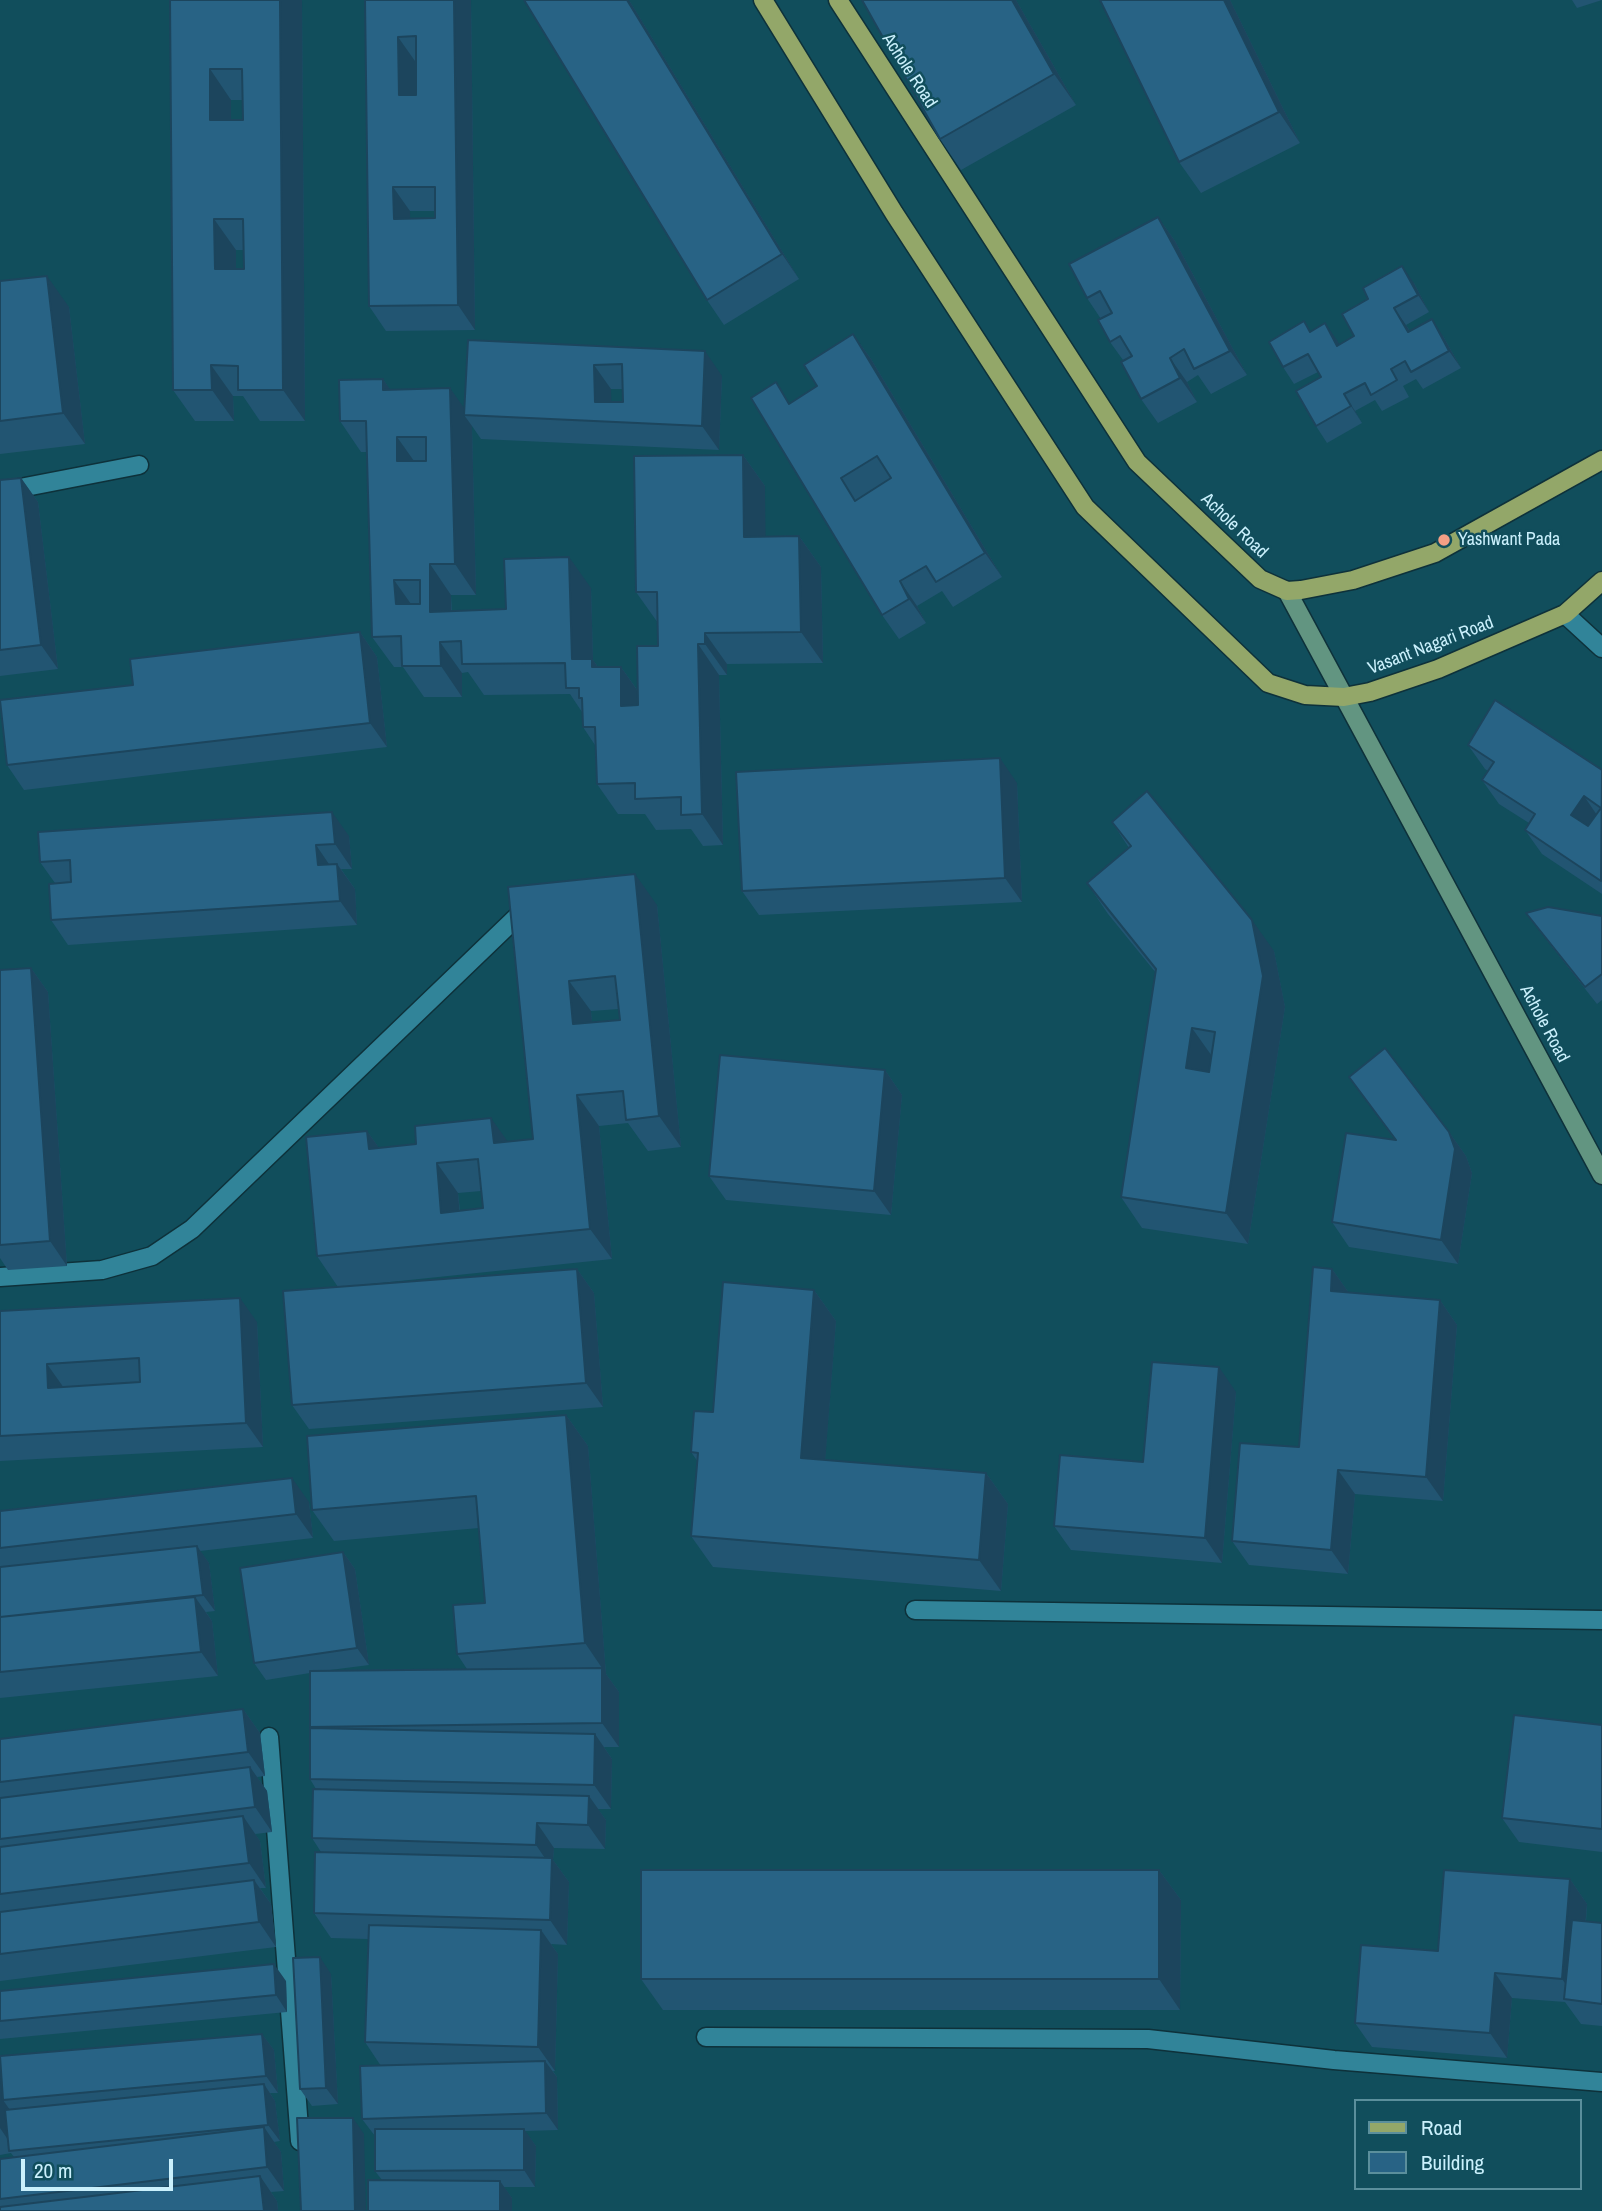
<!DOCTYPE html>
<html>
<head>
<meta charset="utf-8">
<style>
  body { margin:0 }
  #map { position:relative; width:1602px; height:2211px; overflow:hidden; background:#114e5c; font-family:"Archivo Narrow",sans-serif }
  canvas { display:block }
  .legend { position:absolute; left:1354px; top:2099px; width:228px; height:91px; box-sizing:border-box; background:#114e5c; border:2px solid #5b8f9c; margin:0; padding:9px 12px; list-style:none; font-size:21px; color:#caf0fc }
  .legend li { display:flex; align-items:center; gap:14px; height:35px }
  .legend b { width:35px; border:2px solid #5b8f9c }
  .scale { position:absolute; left:21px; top:2159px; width:152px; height:32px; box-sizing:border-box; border:4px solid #caf0fc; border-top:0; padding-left:9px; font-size:21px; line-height:24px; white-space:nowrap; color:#caf0fc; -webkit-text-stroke:5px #114e5c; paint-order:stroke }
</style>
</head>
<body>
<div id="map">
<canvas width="1602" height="2211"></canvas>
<ul class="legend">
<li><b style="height:9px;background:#93a769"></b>Road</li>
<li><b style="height:19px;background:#286385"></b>Building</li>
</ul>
<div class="scale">20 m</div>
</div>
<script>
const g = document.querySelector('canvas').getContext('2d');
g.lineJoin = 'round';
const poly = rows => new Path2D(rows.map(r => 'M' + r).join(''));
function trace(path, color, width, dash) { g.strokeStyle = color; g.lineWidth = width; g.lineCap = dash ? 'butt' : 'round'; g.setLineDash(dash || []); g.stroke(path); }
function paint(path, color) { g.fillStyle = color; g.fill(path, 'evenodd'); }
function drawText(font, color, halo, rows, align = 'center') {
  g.font = font + ' "Archivo Narrow",sans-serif'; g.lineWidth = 5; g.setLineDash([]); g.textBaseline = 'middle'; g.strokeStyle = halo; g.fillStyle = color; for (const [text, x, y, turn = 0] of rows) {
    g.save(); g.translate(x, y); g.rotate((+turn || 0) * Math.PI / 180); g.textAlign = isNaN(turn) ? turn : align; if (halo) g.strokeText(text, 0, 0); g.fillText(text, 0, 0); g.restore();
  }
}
const lane = poly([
  [706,2037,1148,2039,1334,2060,1602,2082]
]);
const street = poly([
  [0,492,139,465],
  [1565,614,1602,648],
  [0,1277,102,1270,152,1256,192,1229,524,910],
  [915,1610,1602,1620],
  [269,1737,300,2141]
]);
const secondary = poly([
  [1287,591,1602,1175]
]);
const primary = poly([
  [763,0,894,213,1085,507,1268,683,1305,695,1344,697,1370,692,1438,669,1565,614,1602,581],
  [838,0,1137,462,1260,579,1287,591,1301,590,1353,580,1435,553,1602,460]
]);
trace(lane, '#0e313a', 21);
trace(street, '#0e313a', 21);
trace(secondary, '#0e313a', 21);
trace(primary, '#0e313a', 21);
trace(lane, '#318499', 18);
trace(street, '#318499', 18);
trace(secondary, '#629581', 18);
trace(primary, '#93a769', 18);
paint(poly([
  [170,0,302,0,305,421,260,421,243,396,233,396,234,421,195,421,173,390],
  [231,100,242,100,243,120,231,120],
  [236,250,244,250,244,269,236,269],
  [365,0,471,0,475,330,386,331,369,306],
  [410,211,435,211,435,218,410,218],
  [629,0,799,279,724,325,707,300],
  [1016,0,1076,105,961,170,940,139],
  [1100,0,1230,0,1300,143,1201,193,1179,162],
  [1572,0,1602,0,1577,8],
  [1158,217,1175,241,1247,375,1211,394,1198,375,1187,382,1197,402,1158,423,1141,399,1123,360,1110,342,1101,319,1087,298],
  [0,281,69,307,85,444,0,454],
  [1414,283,1429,312,1406,325,1410,331,1443,336,1461,368,1423,389,1416,379,1403,386,1409,397,1382,411,1375,400,1355,411,1362,423,1327,443,1316,426,1321,377,1318,372,1294,384,1283,367,1311,331,1325,323,1339,345,1354,336],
  [853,334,871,359,1002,577,953,607,942,591,917,606,926,623,899,639,882,615,790,403,817,386],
  [468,340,722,376,719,450,481,439,472,426,476,595,451,595,452,611,506,609,591,588,593,660,598,667,621,667,638,691,658,646,658,623,636,592,743,455,765,486,765,536,799,536,821,567,823,663,727,664,727,675,719,675,723,845,703,846,691,829,656,830,645,814,618,814,597,784,595,745,583,727,582,712,570,694,484,695,468,672,462,673,462,697,424,697,403,667,394,667,372,637,367,452,361,452,340,421,383,379,390,390,465,409],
  [611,389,623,389,623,402,611,402],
  [21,478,38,502,58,669,0,676,0,480],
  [360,632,377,657,387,747,24,790,7,765],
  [1468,745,1602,770,1602,894,1542,854,1525,830,1529,823,1499,804,1482,780,1488,771,1485,769],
  [1017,783,1022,902,759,915,742,891],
  [1112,822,1274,951,1285,1007,1248,1244,1142,1228,1121,1197,1156,973,1108,914,1087,883,1129,848],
  [349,836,352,869,341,869,355,889,357,925,68,945,51,920,55,883,40,862],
  [508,887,657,905,681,1147,648,1151,628,1123,599,1126,612,1259,361,1285,577,1269,594,1293,603,1407,309,1429,292,1405,338,1287,317,1256,367,1131,379,1148,508,1142,533,1139],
  [619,1009,620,1020,592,1022,591,1011],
  [481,1191,483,1208,460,1211,458,1193],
  [1526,913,1602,916,1602,1000,1597,1004,1538,929],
  [31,968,48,992,67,1266,8,1270,0,1258,0,970],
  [885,1070,902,1095,891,1215,726,1200,709,1176],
  [1349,1077,1449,1132,1466,1156,1472,1173,1458,1264,1349,1247,1332,1222,1395,1140],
  [1332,1269,1349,1293,1440,1300,1457,1325,1443,1501,1355,1494,1348,1574,1249,1565,1232,1541,1299,1447],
  [814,1290,836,1321,825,1460,986,1473,1008,1504,1001,1591,713,1567,691,1536,698,1462,691,1452],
  [0,1311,257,1322,263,1447,0,1461],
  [1236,1392,1222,1563,1071,1550,1054,1526,1143,1462],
  [566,1415,588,1446,606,1674,619,1692,619,1747,604,1747,612,1759,611,1809,598,1809,606,1820,605,1849,554,1848,553,1860,569,1882,567,1945,551,1944,558,1954,555,2071,553,2071,557,2077,558,2130,525,2131,536,2146,535,2187,504,2187,512,2198,382,2180,375,2171,375,2136,362,2119,381,2066,365,2042,368,1939,331,1938,314,1913,321,1852,312,1838,316,1789,310,1779,312,1728,310,1727,310,1673,266,1680,254,1663,343,1552,355,1569,369,1665,330,1670,467,1669,457,1654,485,1603,479,1528,334,1541,312,1510],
  [309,1502,313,1538,200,1551,209,1563,215,1611,206,1612,212,1621,218,1676,0,1698,0,1511],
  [243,1709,260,1733,265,1776,257,1777,267,1791,272,1832,255,1834,260,1841,266,1888,260,1888,271,1904,276,1947,0,1981,0,1739],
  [1602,1725,1602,1852,1519,1842,1502,1818],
  [1159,1870,1181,1900,1180,2010,663,2010,641,1979],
  [1570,1879,1587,1904,1586,1922,1602,1923,1602,2026,1581,2024,1565,2002,1512,1998,1507,2058,1372,2047,1355,2023,1438,1951],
  [331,1974,338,2104,312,2106,300,2089],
  [286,1981,287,2012,0,2039,0,1991],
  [262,2034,274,2050,278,2093,270,2093,275,2101,280,2141,274,2142,281,2152,284,2191,271,2192,277,2201,278,2211,0,2211,0,2159,14,2157,11,2153,0,2155,0,2056]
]), '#225572');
paint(poly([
  [280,0,302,0,305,421,283,390],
  [454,0,471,0,475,330,458,305],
  [627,0,629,0,799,279,782,254],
  [1012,0,1016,0,1076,105,1054,74],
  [1224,0,1230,0,1300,143,1279,112],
  [398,37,415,61,416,119,399,95],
  [210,69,231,100,231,151,210,120],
  [393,187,410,211,411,243,394,219],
  [1158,217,1175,241,1247,375,1230,351],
  [214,219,236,250,236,300,215,269],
  [1402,266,1414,283,1429,312,1418,295],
  [47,276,69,307,85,444,63,413],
  [1394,308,1406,325,1420,348,1408,332],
  [1432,319,1443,336,1461,368,1449,351],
  [1325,323,1337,340,1349,362,1337,346],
  [853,334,871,359,1002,577,985,553],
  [705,351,722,376,719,450,702,426],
  [1170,358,1187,382,1197,402,1180,378],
  [211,365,233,396,234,421,212,390],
  [594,365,611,389,612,422,595,402],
  [383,379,404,410,383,390],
  [450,388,469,415,464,415,472,426,476,595,455,564],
  [1344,394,1355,411,1362,423,1351,406],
  [397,437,419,468,397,461],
  [743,455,765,486,766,568,744,537],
  [21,478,38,502,58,669,41,645],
  [799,536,821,567,823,663,801,632],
  [569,557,591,588,593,660,614,690,572,659],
  [430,564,451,595,452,642,430,612],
  [394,580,416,611,396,604],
  [900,581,917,606,926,623,909,599],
  [360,632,377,657,387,747,370,723],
  [705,633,727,664,727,675,705,644],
  [440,642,462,673,462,697,441,666],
  [698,644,719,675,723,845,702,814],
  [621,667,642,697,643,737,621,706],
  [1000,758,1017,783,1022,902,1005,878],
  [1584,796,1601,821,1588,839,1571,815],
  [332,812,349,836,352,869,335,844],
  [316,845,333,870,318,865],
  [337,864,355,889,357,925,340,901],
  [635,874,657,905,681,1147,659,1116],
  [1252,920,1274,951,1285,1007,1248,1244,1226,1213],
  [31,968,48,992,67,1266,50,1241],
  [569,981,591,1011,595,1054,573,1024],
  [1192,1028,1214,1059,1208,1099,1186,1068],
  [885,1070,902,1095,891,1215,874,1191],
  [577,1095,599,1126,612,1259,590,1229],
  [491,1118,513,1149,494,1143],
  [367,1131,389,1162,369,1149],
  [1449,1132,1466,1156,1472,1173,1458,1264,1441,1240],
  [437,1163,458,1193,462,1242,441,1213],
  [577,1269,594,1293,603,1407,586,1383],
  [1332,1269,1349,1293,1331,1291],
  [814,1290,836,1321,823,1489,801,1458],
  [240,1298,257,1322,263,1447,246,1423],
  [1440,1300,1457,1325,1443,1501,1426,1477],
  [47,1364,64,1388,48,1388],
  [1219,1367,1236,1392,1222,1563,1205,1538],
  [566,1415,588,1446,606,1674,619,1692,619,1747,602,1723,602,1668,585,1643],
  [1338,1470,1355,1494,1348,1574,1331,1550],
  [986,1473,1008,1504,1001,1591,979,1560],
  [292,1478,309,1502,313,1538,296,1514],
  [197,1546,209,1563,215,1611,203,1595],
  [343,1552,355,1569,369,1665,357,1648],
  [195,1597,212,1621,218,1676,201,1652],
  [243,1709,260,1733,265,1776,248,1752],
  [595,1734,612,1759,611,1809,594,1785],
  [250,1767,267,1791,272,1832,255,1807],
  [589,1796,606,1820,605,1849,588,1825],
  [243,1816,260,1841,266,1888,249,1863],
  [537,1823,554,1848,553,1860,569,1882,567,1945,550,1920,551,1867,536,1845],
  [1159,1870,1181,1900,1180,2010,1159,1979],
  [1570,1879,1587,1904,1579,2001,1578,2001,1562,1979],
  [254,1880,271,1904,276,1947,259,1922],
  [541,1930,558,1954,555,2071,538,2047],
  [320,1957,331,1974,338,2104,326,2088],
  [274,1964,286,1981,287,2012,276,1995],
  [1495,1973,1512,1998,1507,2058,1490,2033],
  [262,2034,274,2050,278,2093,266,2076],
  [545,2061,557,2077,558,2130,546,2113],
  [0,2062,3,2100,10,2110,15,2150,0,2128],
  [264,2084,275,2101,280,2141,268,2125],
  [353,2118,364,2134,366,2211,355,2211],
  [264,2127,281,2152,284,2191,267,2167],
  [524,2129,536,2146,535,2187,524,2170],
  [260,2176,277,2201,278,2211,264,2211],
  [500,2181,512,2198,512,2211,500,2211]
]), '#1c455d');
const building = poly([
  [170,0,280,0,283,390,238,390,238,366,211,365,212,390,173,390,170,0],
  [210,69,242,69,243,120,210,120,210,69],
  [214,219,243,219,244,269,215,269,214,219],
  [365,0,454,0,458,305,369,306,365,0],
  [416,36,416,95,399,95,398,37,416,36],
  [393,187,435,187,435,218,394,219,393,187],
  [524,0,627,0,782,254,707,300,524,0],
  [862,0,1012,0,1054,74,940,139,862,0],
  [1100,0,1224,0,1279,112,1179,162,1100,0],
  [1158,217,1230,351,1194,369,1184,349,1170,358,1180,378,1141,399,1121,362,1132,356,1120,336,1110,342,1098,320,1112,313,1100,291,1087,298,1069,264,1158,217],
  [1402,266,1418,295,1394,308,1408,332,1432,319,1449,351,1411,372,1405,361,1391,369,1397,380,1371,395,1365,383,1344,394,1351,406,1316,426,1296,391,1321,377,1308,354,1283,367,1269,342,1304,321,1310,332,1325,323,1337,346,1354,336,1342,314,1368,299,1363,288,1402,266],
  [47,276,63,413,0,421,0,281,47,276],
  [853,334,985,553,936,582,926,566,900,581,909,599,882,615,751,398,776,382,789,404,817,386,804,365,853,334],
  [877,456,891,478,855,501,841,478,877,456],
  [468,340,705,351,702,426,464,415,468,340],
  [622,364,623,402,595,402,594,365,622,364],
  [383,379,383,390,450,388,455,564,430,564,430,612,506,609,504,559,569,557,572,659,592,659,592,667,621,667,621,706,638,705,637,646,658,646,657,592,636,592,634,456,743,455,744,537,799,536,801,632,705,633,705,644,698,644,702,814,681,815,681,797,635,799,635,783,597,784,595,727,583,727,582,698,579,698,579,688,566,688,565,663,462,664,461,641,440,642,441,666,402,666,401,636,372,637,366,421,340,421,339,380,383,379],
  [397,437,426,437,426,461,397,461,397,437],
  [394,580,420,580,420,604,396,604,394,580],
  [21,478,41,645,0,650,0,480,21,478],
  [360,632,370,723,7,765,0,700,133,685,130,659,360,632],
  [1495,700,1602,770,1601,881,1525,830,1535,814,1482,780,1494,762,1468,745,1495,700],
  [1584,796,1601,808,1588,826,1571,815,1584,796],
  [1000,758,1005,878,742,891,736,772,1000,758],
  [1147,791,1252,920,1263,976,1226,1213,1121,1197,1156,969,1087,883,1131,846,1112,822,1147,791],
  [1192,1028,1215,1032,1209,1072,1186,1068,1192,1028],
  [332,812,335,844,316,845,318,865,337,864,340,901,51,920,49,884,71,882,70,860,40,862,38,832,332,812],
  [635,874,659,1116,626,1120,623,1091,577,1095,590,1229,317,1256,306,1137,367,1131,369,1149,416,1144,415,1126,491,1118,494,1143,533,1139,508,887,635,874],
  [615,976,620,1020,573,1024,569,981,615,976],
  [478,1159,483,1208,441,1213,437,1163,478,1159],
  [1548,907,1602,916,1602,974,1585,987,1526,913,1548,907],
  [31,968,50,1241,0,1245,0,970,31,968],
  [1385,1048,1449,1132,1455,1149,1441,1240,1332,1222,1346,1133,1396,1140,1349,1077,1385,1048],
  [720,1055,885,1070,874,1191,709,1176,720,1055],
  [1313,1267,1332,1269,1331,1291,1440,1300,1426,1477,1338,1470,1331,1550,1232,1541,1240,1443,1299,1447,1313,1267],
  [577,1269,586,1383,292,1405,283,1291,577,1269],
  [723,1282,814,1290,801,1458,986,1473,979,1560,691,1536,698,1453,691,1452,694,1411,713,1412,723,1282],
  [240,1298,246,1423,0,1436,0,1311,240,1298],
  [139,1358,140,1382,48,1388,47,1364,139,1358],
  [1152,1362,1219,1367,1205,1538,1054,1526,1060,1455,1143,1462,1152,1362],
  [566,1415,585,1643,457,1654,453,1605,485,1603,476,1496,312,1510,307,1436,566,1415],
  [292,1478,296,1514,0,1548,0,1511,292,1478],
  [197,1546,203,1595,0,1617,0,1567,197,1546],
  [343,1552,357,1648,254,1663,240,1568,343,1552],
  [195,1597,201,1652,0,1672,0,1617,195,1597],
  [602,1668,602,1723,310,1727,310,1671,602,1668],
  [243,1709,248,1752,0,1782,0,1739,243,1709],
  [1514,1715,1602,1725,1602,1829,1502,1818,1514,1715],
  [310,1728,595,1734,594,1785,310,1779,310,1728],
  [250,1767,255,1807,0,1839,0,1798,250,1767],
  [313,1789,589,1796,588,1825,537,1823,536,1845,312,1838,313,1789],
  [243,1816,249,1863,0,1894,0,1847,243,1816],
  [315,1852,552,1858,550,1920,314,1913,315,1852],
  [641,1870,1159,1870,1159,1979,641,1979,641,1870],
  [1444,1870,1570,1879,1562,1979,1495,1973,1490,2033,1355,2023,1361,1945,1438,1951,1444,1870],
  [254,1880,259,1922,0,1954,0,1912,254,1880],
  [1572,1920,1602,1923,1602,2004,1564,1999,1572,1920],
  [369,1925,541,1930,538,2047,365,2042,369,1925],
  [320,1957,326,2088,300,2089,293,1958,320,1957],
  [274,1964,276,1995,0,2021,0,1991,274,1964],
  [262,2034,266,2076,3,2100,0,2056,262,2034],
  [545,2061,546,2113,362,2119,360,2066,545,2061],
  [264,2084,268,2125,9,2151,5,2110,264,2084],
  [297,2118,353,2118,355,2211,301,2211,297,2118],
  [264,2127,267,2167,0,2199,0,2159,264,2127],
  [375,2129,524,2129,524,2170,375,2171,375,2129],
  [260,2176,264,2211,0,2211,0,2207,260,2176],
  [368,2180,500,2181,500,2211,368,2211,368,2180]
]);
paint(building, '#286385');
trace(building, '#1c455d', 2);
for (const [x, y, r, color] of [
  [1444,540,7,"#f39f85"]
]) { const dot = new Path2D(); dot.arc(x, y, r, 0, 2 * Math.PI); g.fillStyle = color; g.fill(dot); trace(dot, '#114e5c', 2.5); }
drawText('18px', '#caf0fc', '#114e5c', [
  ["Achole Road",909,71,57],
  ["Achole Road",1234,526,44],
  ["Vasant Nagari Road",1431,646,-21],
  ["Achole Road",1544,1024,62]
]);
drawText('18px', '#caf0fc', '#114e5c', [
  ["Yashwant Pada",1458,540]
], 'left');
</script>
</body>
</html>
